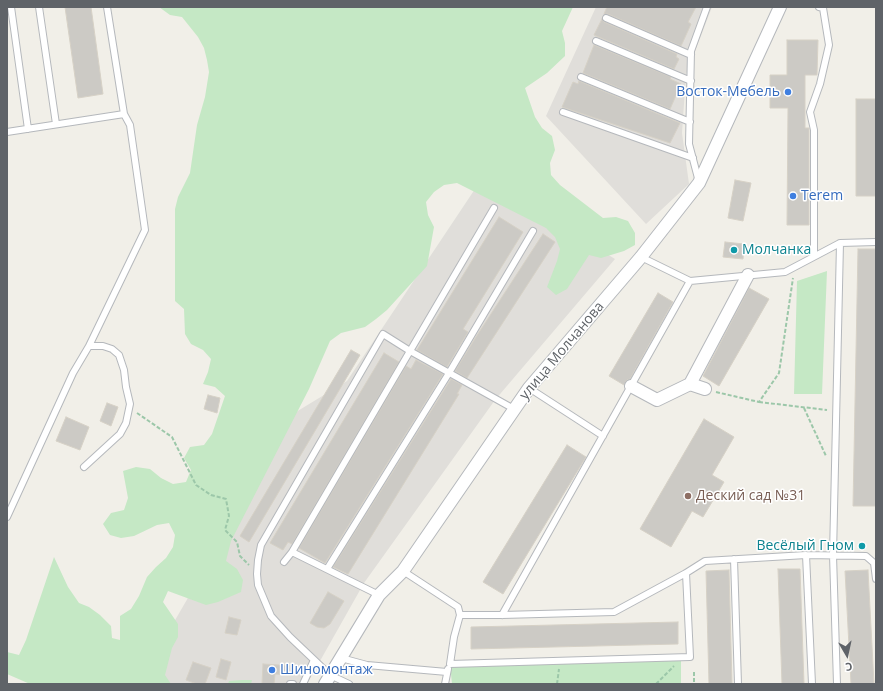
<!DOCTYPE html>
<html>
<head>
<meta charset="utf-8">
<style>
  body { margin:0 }
  #map { position:relative; width:883px; height:691px; overflow:hidden; background:#f1efe8; font-family:"Open Sans",sans-serif }
  canvas { display:block }
  .frame { position:absolute; inset:0; border:8px solid #5f6368; pointer-events:none }
  .north { position:absolute; left:827px; top:635px; width:40px; height:40px; -webkit-text-stroke:3px #fff; paint-order:stroke; rotate:171deg; font-size:11px; font-weight:700; line-height:16px; text-align:center; color:#5f6368 }
  .north::after { content:''; display:block; margin:auto; width:14px; height:18px; background:#5f6368; clip-path:polygon(50% 0,100% 100%,50% 72%,0 100%) }
</style>
</head>
<body>
<div id="map">
<canvas width="883" height="691"></canvas>
<div class="frame"></div>
<div class="north">С</div>
</div>
<script>
const g = document.querySelector('canvas').getContext('2d');
g.lineJoin = 'round';
function paint(path, color) { g.fillStyle = color; g.fill(path, 'evenodd'); }
const poly = rows => new Path2D(rows.map(r => 'M' + r).join(''));
function trace(path, color, width, dash) { g.strokeStyle = color; g.lineWidth = width; g.lineCap = dash ? 'butt' : 'round'; g.setLineDash(dash || []); g.stroke(path); }
function drawText(font, color, halo, rows, align = 'center') {
  g.font = font + ' "Open Sans",sans-serif'; g.lineWidth = 3; g.setLineDash([]); g.textBaseline = 'middle'; g.strokeStyle = halo; g.fillStyle = color; for (const [text, x, y, turn = 0] of rows) {
    g.save(); g.translate(x, y); g.rotate((+turn || 0) * Math.PI / 180); g.textAlign = isNaN(turn) ? turn : align; if (halo) g.strokeText(text, 0, 0); g.fillText(text, 0, 0); g.restore();
  }
}
paint(poly([
  [596,7,712,7,686,75,682,133,689,184,646,224,546,116],
  [483,177,615,259,495,400,364,583,307,684,160,684,142,677,296,412,347,381]
]), '#e0deda');
paint(poly([
  [159,7,573,7,562,31,565,43,565,56,547,73,525,88,535,117,542,128,552,136,555,150,550,163,551,175,560,185,603,218,616,217,628,221,635,233,635,245,624,251,601,258,589,255,567,289,556,295,547,287,557,261,560,249,555,237,546,228,457,183,444,185,434,192,426,202,428,215,434,227,427,266,387,310,376,319,365,327,341,333,330,341,309,389,231,541,226,561,237,569,243,580,241,592,218,602,206,605,168,591,163,602,178,624,178,637,172,648,165,675,171,684,30,684,7,674,7,652,19,655,26,640,54,557,68,587,79,603,89,607,100,615,111,626,112,638,120,640,120,616,131,609,139,596,147,577,156,567,166,558,173,547,175,535,169,523,157,525,134,536,121,538,110,535,103,524,111,513,124,510,128,498,123,471,136,467,150,469,161,478,173,484,186,482,191,470,184,458,190,447,204,445,212,434,225,396,215,387,203,384,208,372,211,359,203,350,191,344,185,334,184,309,175,301,175,209,178,197,190,173,197,125,205,97,209,72,207,60,204,48,198,37,182,17,170,15],
  [827,271,822,394,794,394,797,281],
  [681,657,681,684,452,684,450,664],
  [242,680,252,680,251,684,228,684,229,681]
]), '#c5e8c5');
const building = poly([
  [65,7,91,7,103,94,78,98,65,7],
  [607,7,696,7,688,22,691,24,681,46,608,14,604,14,607,7],
  [602,19,604,22,677,54,676,57,679,59,674,69,594,35,602,19],
  [787,40,818,40,817,75,805,75,805,128,809,128,809,225,787,225,788,108,770,108,770,75,787,75,787,40],
  [594,45,671,77,670,79,681,84,670,109,583,73,594,45],
  [579,81,680,123,670,143,562,107,573,82,578,84,579,81],
  [856,99,876,99,876,196,856,196,856,99],
  [735,180,751,183,743,221,728,218,735,180],
  [499,217,523,232,463,329,468,332,447,367,417,350,499,217],
  [543,234,555,242,467,378,455,371,476,337,543,234],
  [725,242,744,244,743,259,723,257,725,242],
  [858,249,876,249,876,506,853,506,858,249],
  [749,288,769,299,719,386,703,376,749,288],
  [658,293,673,302,630,379,627,380,624,385,609,376,658,293],
  [351,350,360,355,249,542,240,536,351,350],
  [384,353,399,362,292,544,288,542,283,550,270,543,384,353],
  [416,360,443,374,325,563,299,548,406,366,411,369,416,360],
  [451,379,462,385,457,394,459,394,348,574,333,567,451,379],
  [208,395,220,398,217,413,204,409,208,395],
  [107,403,118,407,111,426,100,421,107,403],
  [66,417,89,427,80,450,56,441,66,417],
  [704,419,734,437,712,475,724,482,703,517,692,511,671,547,640,529,704,419],
  [567,445,586,457,503,594,483,582,567,445],
  [778,569,800,569,804,684,782,684,778,569],
  [729,570,732,684,709,684,706,571,729,570],
  [868,570,874,684,851,684,845,571,868,570],
  [328,592,344,601,330,624,324,628,317,627,310,623,328,592],
  [229,617,241,620,237,635,225,633,229,617],
  [678,622,678,644,471,649,471,627,678,622],
  [221,659,231,662,226,680,216,677,221,659],
  [193,662,211,668,205,684,197,684,186,680,193,662],
  [263,664,295,666,294,675,275,674,274,684,262,684,263,664]
]);
paint(building, '#cccac5');
trace(building, '#d6d1c6', 1);
const service = poly([
  [11,7,28,129],
  [39,7,56,124],
  [606,18,691,55],
  [596,41,691,81],
  [581,77,690,122],
  [563,112,693,158],
  [7,132,124,114,107,7],
  [699,182,689,144,691,51,707,7],
  [814,256,814,130,810,112,820,84,829,45,823,8,819,7],
  [641,257,690,281,785,272,840,243,876,242],
  [89,346,145,230,130,125,124,114],
  [529,388,603,436],
  [7,517,73,373,89,346,103,346,112,349,119,355,124,370,126,387,130,404,126,423,120,434,84,467],
  [292,552,494,208],
  [806,555,812,684],
  [734,559,738,684],
  [284,562,292,552,379,595],
  [327,569,449,373,533,231],
  [403,571,458,607,460,615,502,615,614,612,686,573,705,561,806,555,866,556,874,563,876,579],
  [460,615,454,637,450,664,690,657,686,573],
  [502,615,690,281],
  [341,658,367,665,447,672],
  [290,684,293,684],
  [303,684,314,660],
  [349,684,330,675,290,637,271,616,258,585,257,574,258,560,261,545,383,334,410,351,514,409],
  [445,684,448,669],
  [837,684,833,555,840,243]
]);
const minor = poly([
  [690,384,748,275],
  [631,386,657,400,690,384,705,389],
  [325,684,379,595,403,571,529,388,641,257,699,183,780,7]
]);
trace(service, '#b5b8bc', 8);
trace(minor, '#b5b8bc', 14);
trace(poly([
  [716,392,759,402,779,373,793,278],
  [759,402,827,410],
  [804,408,826,456],
  [137,413,172,437,196,485,211,495,226,499,229,516,225,530,237,542,240,556,249,565],
  [694,672,694,684],
  [557,684,559,669],
  [656,684,674,666]
]), '#9cc7a9', 2, [4, 2]);
trace(service, '#fff', 6);
trace(minor, '#fff', 12);
for (const [x, y, r, color] of [
  [788,92,4,"#3f7fe0"],
  [793,196,4,"#3f7fe0"],
  [734,250,4,"#0f9aa8"],
  [688,496,4,"#8d6e63"],
  [862,546,4,"#0f9aa8"],
  [272,670,4,"#3f7fe0"]
]) { const dot = new Path2D(); dot.arc(x, y, r, 0, 2 * Math.PI); g.fillStyle = color; g.fill(dot); trace(dot, '#fff', 1.5); }
drawText('14px', '#366cbe', '#fff', [
  ["Восток-Мебель",780,92,"right"],
  ["Terem",801,196],
  ["Шиномонтаж",280,670]
], 'left');
drawText('14px', '#0d838f', '#fff', [
  ["Молчанка",742,250],
  ["Весёлый Гном",854,546,"right"]
], 'left');
drawText('14px', '#5f6368', '#fff', [
  ["улица Молчанова",562,351,-50]
]);
drawText('14px', '#785e54', '#fff', [
  ["Деский сад №31",696,496]
], 'left');
</script>
</body>
</html>
